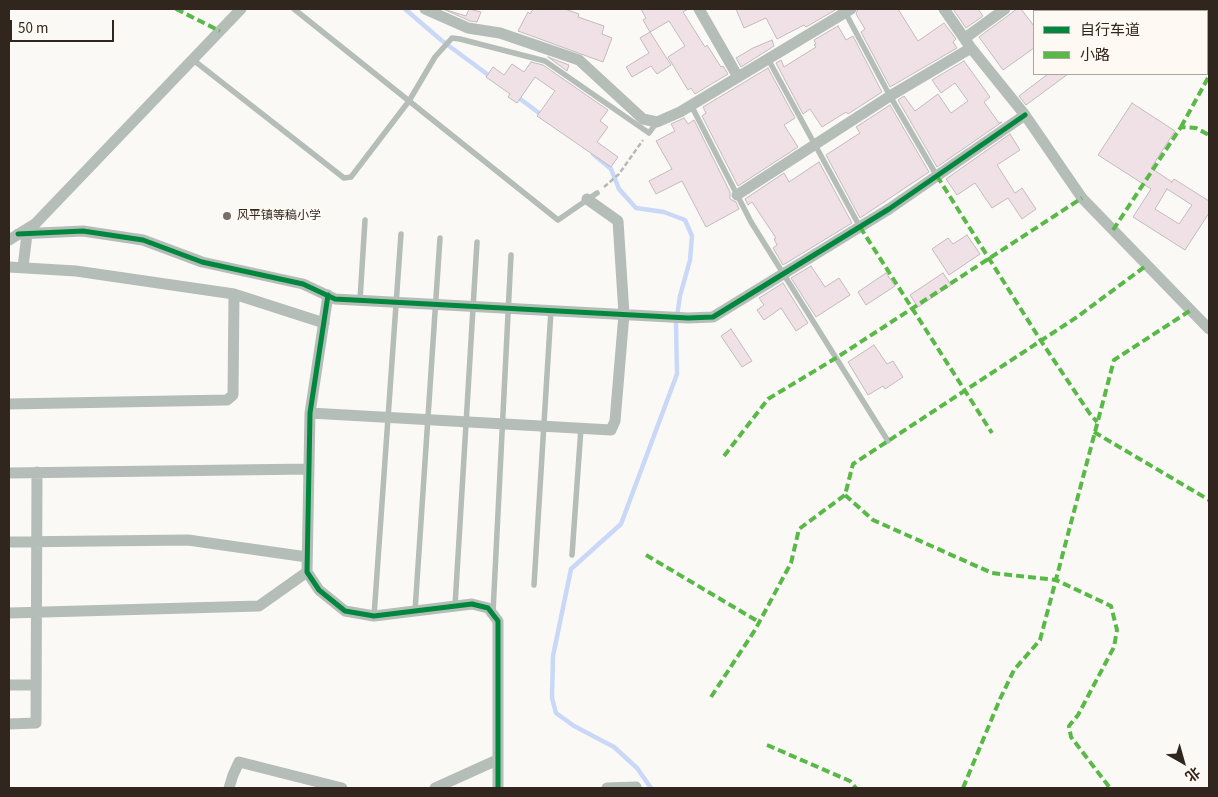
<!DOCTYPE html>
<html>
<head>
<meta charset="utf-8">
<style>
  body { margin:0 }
  #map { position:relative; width:1218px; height:797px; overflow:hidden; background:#fbf9f6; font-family:"Source Sans 3","Noto Sans SC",sans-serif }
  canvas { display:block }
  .frame { position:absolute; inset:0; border:10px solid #30261d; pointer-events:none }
  .legend { position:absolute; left:1033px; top:10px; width:175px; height:65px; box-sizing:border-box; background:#fef9f3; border:1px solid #aca59d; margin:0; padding:6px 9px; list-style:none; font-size:15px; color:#30261d }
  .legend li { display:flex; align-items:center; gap:10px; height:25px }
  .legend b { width:25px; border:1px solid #aca59d }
  .north { position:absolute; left:1158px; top:737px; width:50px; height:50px; -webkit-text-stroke:4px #fef9f3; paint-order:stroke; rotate:142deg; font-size:14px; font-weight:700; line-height:20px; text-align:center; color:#30261d }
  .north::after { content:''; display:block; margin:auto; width:18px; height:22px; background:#30261d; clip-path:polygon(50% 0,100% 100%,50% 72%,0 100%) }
  .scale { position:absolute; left:10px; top:20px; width:104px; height:22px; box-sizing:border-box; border:2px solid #30261d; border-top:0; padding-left:6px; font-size:15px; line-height:18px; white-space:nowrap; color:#30261d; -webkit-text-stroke:4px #fef9f3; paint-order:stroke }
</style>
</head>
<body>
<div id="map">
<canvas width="1218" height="797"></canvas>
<div class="frame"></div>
<ul class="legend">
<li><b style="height:6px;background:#00873e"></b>自行车道</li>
<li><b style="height:6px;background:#58b947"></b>小路</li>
</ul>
<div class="north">北</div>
<div class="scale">50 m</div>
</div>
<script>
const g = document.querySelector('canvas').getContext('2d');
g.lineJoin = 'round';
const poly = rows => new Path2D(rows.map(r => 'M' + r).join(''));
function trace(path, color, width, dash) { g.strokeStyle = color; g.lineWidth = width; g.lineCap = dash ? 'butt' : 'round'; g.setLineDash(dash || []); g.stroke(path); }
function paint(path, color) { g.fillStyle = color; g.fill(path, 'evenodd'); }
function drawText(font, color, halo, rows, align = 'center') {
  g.font = font + ' "Source Sans 3","Noto Sans SC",sans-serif'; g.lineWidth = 5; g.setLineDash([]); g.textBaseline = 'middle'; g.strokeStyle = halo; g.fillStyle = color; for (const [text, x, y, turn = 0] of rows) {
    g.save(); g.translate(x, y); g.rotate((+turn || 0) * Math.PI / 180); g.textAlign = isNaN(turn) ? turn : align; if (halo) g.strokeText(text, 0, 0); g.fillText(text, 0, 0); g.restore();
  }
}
trace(poly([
  [405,9,441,40,491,77],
  [515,95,543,116],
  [593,154,611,169,619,189,636,208,664,212,685,220,692,236,690,260,680,296,676,323,677,374,621,524,571,569,553,656,552,698,556,713,574,726,614,747,637,768,651,788]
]), '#cad8f7', 4.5);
const building = poly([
  [443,9,466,16,469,9,481,12,477,22,470,21,443,9],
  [533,9,565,9,579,14,578,17,604,26,602,34,612,38,603,62,518,31,528,12,530,14,533,9],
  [641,9,688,9,683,12,705,47,707,45,721,67,723,66,728,74,695,94,691,88,688,90,668,57,685,46,669,21,650,32,643,20,646,18,641,9],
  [736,9,837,9,806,27,804,25,777,39,766,18,744,28,736,9],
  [858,9,898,9,918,41,944,23,956,39,953,42,957,48,890,87,861,32,865,29,856,14,858,9],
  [953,9,978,9,983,16,966,28,953,9],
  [1017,9,1021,9,1034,26,1034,48,1003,70,979,37,1017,9],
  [838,26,846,40,853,36,882,92,848,114,846,112,822,127,810,109,803,114,776,63,781,60,784,67,816,47,814,45,816,44,814,40,838,26],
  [650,32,671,65,657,74,651,66,632,77,626,67,649,53,640,38,650,32],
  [772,40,774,46,741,67,736,58,753,48,772,40],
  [548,57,569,65,567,71,548,57],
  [964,61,990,97,984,102,999,123,1002,122,937,167,898,100,904,96,915,111,938,94,951,113,968,101,955,83,941,93,932,80,964,61],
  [531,62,543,65,608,110,600,121,608,127,597,142,618,157,611,167,537,116,555,91,535,77,517,103,508,97,510,94,486,77,493,67,504,75,512,64,524,72,531,62],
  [768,68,795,118,784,125,798,147,738,186,702,116,706,113,703,107,768,68],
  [1048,74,1068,74,1026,105,1019,96,1048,74],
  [1132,103,1175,131,1151,168,1172,182,1171,183,1174,179,1209,201,1209,213,1185,250,1133,217,1151,189,1098,155,1132,103],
  [1167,189,1192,205,1179,224,1155,209,1167,189],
  [890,105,929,172,860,218,826,155,860,133,856,127,890,105],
  [684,118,688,124,694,120,730,192,730,199,736,202,739,209,706,227,682,181,656,194,649,181,672,169,656,141,675,131,671,124,684,118],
  [1010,134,1020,150,997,165,1015,193,1022,188,1036,209,1022,219,1008,198,992,208,975,183,957,195,946,179,1010,134],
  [819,162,852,223,783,265,773,248,777,245,774,239,776,238,752,202,748,205,745,199,784,173,789,182,819,162],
  [967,235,980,254,949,275,932,249,948,238,953,244,967,235],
  [811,266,825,287,839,278,850,295,816,317,791,278,811,266],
  [886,273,895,286,866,305,858,292,886,273],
  [943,273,951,285,918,307,910,295,943,273],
  [783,283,808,323,796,331,781,308,764,320,757,310,764,305,759,298,783,283],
  [731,329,752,361,742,367,721,336,731,329],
  [874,345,887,364,893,361,903,377,885,389,883,386,868,395,848,362,874,345]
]);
paint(building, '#efe1e6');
trace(building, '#c2bbbd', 1);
trace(poly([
  [604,187,619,174,643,140]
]), '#b5b9b5', 2.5, [5, 2.5]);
trace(poly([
  [294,9,558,220,597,193],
  [845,12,890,96,937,176],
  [192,59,344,178,351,177,409,101,435,57,452,38,460,39,545,61,649,133,657,122],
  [768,59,860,227],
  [691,105,751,222,888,441],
  [360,300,365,220],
  [572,555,581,428],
  [534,585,551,310],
  [455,606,477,242],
  [415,611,440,238],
  [493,612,511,255],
  [374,616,401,234]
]), '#b5bdb8', 5.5);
trace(poly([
  [425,9,468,28,500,33,579,60,643,119,657,122,680,112,851,9],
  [699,9,738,77],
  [944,9,971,48,1025,115,1082,198,1209,329],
  [965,38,1005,9],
  [737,195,890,96,971,48],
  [18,234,83,231,143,240,202,262,303,284,335,299,688,318,713,317,889,209,1025,115],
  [9,240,35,224,241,9],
  [9,267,76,271,234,294,324,323],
  [23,267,27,234],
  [328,295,310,413,307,572,319,590,345,611,374,616,472,604,488,608,498,621,498,788],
  [9,404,227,400,233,395,234,294],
  [310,413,611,430,615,421,624,314,618,221,587,199],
  [9,473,309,469],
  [9,542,188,540,307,557],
  [9,613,259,606,307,572],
  [9,685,36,685],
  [9,724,36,723,37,472],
  [229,788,233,775,239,762,342,788],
  [435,788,497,760],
  [607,788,636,787]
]), '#b5bdb8', 11);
trace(poly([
  [176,9,220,31],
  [1207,19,1209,15],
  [1207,25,1209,29],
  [1181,127,1209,76],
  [937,176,1041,341,1090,414,1097,422],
  [860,227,992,433],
  [1113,230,1181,127,1196,128,1209,135],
  [1094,432,1209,500],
  [724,456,768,399,836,358,1082,198],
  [845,495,873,520,992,573,1056,580,1111,606,1117,630,1114,647,1078,715,1069,726,1071,737,1110,788],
  [646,555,759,622],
  [711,697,755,630,791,563,799,529,845,495,853,464,1077,317,1147,265],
  [767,745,850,781,856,788],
  [963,788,1000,699,1014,670,1040,640,1114,360,1191,310]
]), '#58b947', 4, [8, 4]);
trace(poly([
  [18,234,83,231,143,240,202,262,303,284,335,299,688,318,713,317,889,209,1025,115],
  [328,295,310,413,307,572,319,590,345,611,374,616,472,604,488,608,498,621,498,788]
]), '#00873e', 5);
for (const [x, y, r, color] of [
  [227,216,5,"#777069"]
]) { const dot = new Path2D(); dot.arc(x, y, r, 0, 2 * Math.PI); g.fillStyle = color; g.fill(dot); trace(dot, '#fef9f3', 2); }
drawText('12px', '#30261d', '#fef9f3', [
  ["风平镇等稿小学",237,216]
], 'left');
</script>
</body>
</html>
